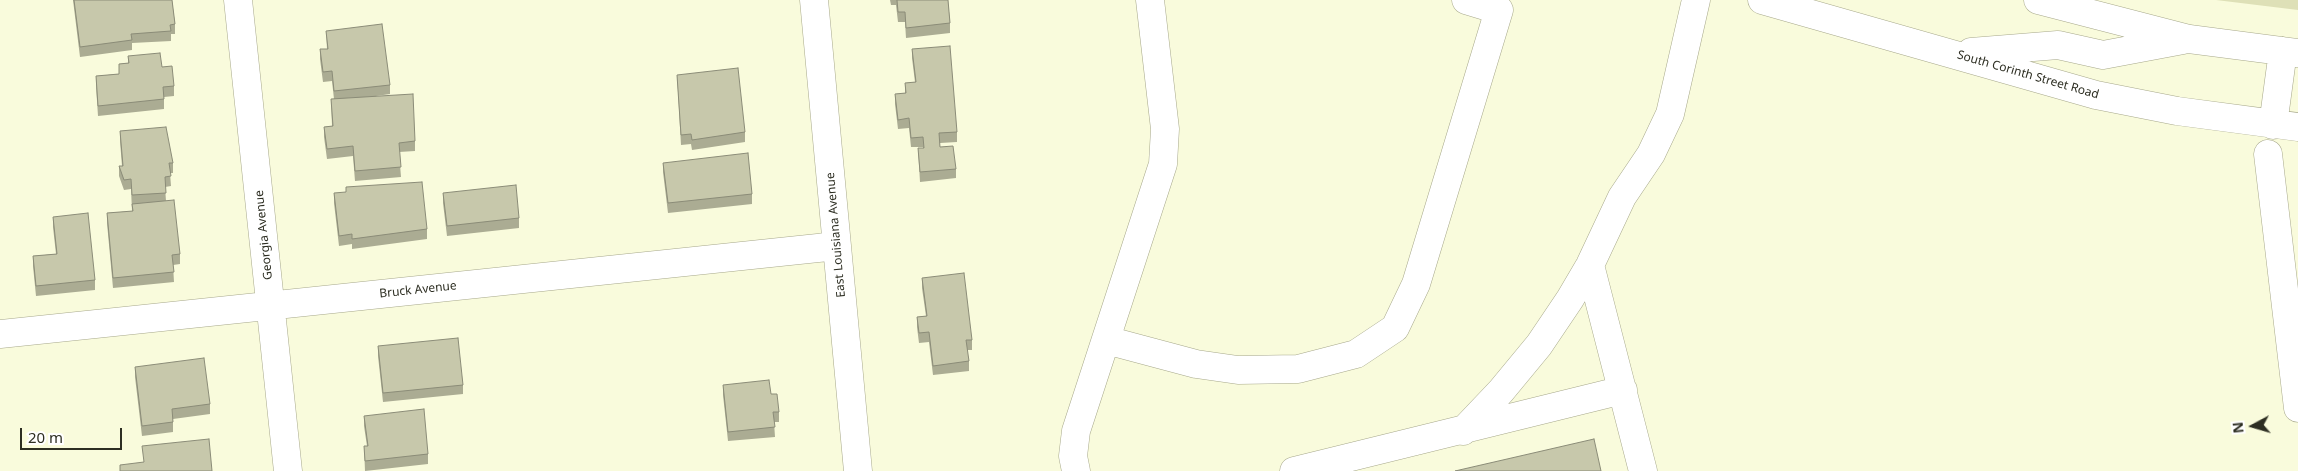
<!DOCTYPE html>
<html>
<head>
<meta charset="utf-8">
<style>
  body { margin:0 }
  #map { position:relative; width:2298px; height:471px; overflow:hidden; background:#f9fbdc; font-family:"Noto Sans",sans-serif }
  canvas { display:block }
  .north { position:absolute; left:2228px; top:401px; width:50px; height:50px; -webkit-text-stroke:4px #fff; paint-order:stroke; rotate:264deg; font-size:14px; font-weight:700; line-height:20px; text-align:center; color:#2d2e22 }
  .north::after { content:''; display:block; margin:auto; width:18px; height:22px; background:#2d2e22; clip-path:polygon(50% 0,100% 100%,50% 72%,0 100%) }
  .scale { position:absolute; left:20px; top:428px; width:102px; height:22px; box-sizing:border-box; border:2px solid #2d2e22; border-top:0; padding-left:6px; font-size:15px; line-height:18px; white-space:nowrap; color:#2d2e22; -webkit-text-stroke:4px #fff; paint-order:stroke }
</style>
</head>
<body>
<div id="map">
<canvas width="2298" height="471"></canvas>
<div class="north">N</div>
<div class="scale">20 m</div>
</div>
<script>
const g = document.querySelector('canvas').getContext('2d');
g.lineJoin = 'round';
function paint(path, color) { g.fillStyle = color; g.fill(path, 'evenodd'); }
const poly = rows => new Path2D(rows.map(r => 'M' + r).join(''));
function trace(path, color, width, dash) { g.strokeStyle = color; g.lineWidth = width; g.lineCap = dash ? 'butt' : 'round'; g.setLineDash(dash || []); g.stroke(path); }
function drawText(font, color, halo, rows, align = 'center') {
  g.font = font + ' "Noto Sans",sans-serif'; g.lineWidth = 4.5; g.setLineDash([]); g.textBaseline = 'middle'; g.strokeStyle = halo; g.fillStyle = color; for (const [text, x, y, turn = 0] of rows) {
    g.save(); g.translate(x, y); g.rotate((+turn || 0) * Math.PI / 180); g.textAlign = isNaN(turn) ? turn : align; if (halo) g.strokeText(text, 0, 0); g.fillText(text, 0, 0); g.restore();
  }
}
paint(poly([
  [2216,0,2298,0,2298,10]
]), '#dee0b7');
const minor = poly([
  [238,0,288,471],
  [814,0,858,471],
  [2268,154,2298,408],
  [1590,265,1643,471],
  [0,334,837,246],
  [1106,340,1196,364,1238,370,1298,369,1356,354,1395,328,1416,284,1499,10,1466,0],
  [1463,431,1501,391,1539,345,1570,299,1590,265,1622,197,1651,154,1670,114,1696,0],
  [1076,471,1073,456,1076,431,1163,164,1165,129,1150,0],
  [1294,471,1623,390]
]);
const major = poly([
  [1762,0,2096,95,2177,111,2298,127],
  [2038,0,2189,39,2298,53],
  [1971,52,2058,45,2103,55,2183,40],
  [2273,125,2283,51]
]);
trace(minor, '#a7a88b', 29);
trace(major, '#a7a88b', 29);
trace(minor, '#fff', 28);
trace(major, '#fff', 28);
paint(poly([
  [73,0,172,0,175,24,175,34,171,34,171,41,132,43,132,50,80,57],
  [890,0,948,0,950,23,950,33,906,38,905,22,898,22,896,5,891,5],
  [326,31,390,85,390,94,376,96,415,141,415,151,399,152,401,177,355,181,353,156,327,159,324,137,324,127,332,126,331,99,334,99,332,81,323,82,320,59,320,49,327,49],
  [912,49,957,132,957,142,940,143,940,147,956,169,956,178,920,182,918,148,923,148,923,147,911,147,909,128,898,129,895,104,895,94,905,93,905,83,915,82,912,58],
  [128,56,162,67,174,86,174,96,164,97,164,109,98,116,96,86,96,76,119,74,119,64,128,63],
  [677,75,745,132,745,142,692,150,691,144,681,145],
  [120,131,173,163,173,173,170,173,171,186,165,187,166,201,180,254,180,264,173,265,174,282,113,288,107,223,107,213,132,211,131,189,124,190,119,176,119,166,122,166,120,141],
  [663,163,752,194,752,204,668,213,663,172],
  [334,193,427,229,427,239,352,249,352,244,339,246,334,203],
  [443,193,519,218,519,228,447,236,443,203],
  [53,217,95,280,95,290,36,296,33,266,33,256,56,254,53,227],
  [922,278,972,340,972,350,967,350,969,361,969,371,933,375,929,342,919,343,917,327,917,317,926,316,922,288],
  [378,346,463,385,463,394,383,402,378,356],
  [135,367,210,404,210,414,173,419,173,432,142,436,135,377],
  [723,385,771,394,779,412,779,422,774,422,775,437,728,441,723,395],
  [364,416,428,454,428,464,365,471,364,446,367,446,364,426]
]), '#abac93');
const building = poly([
  [74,0,172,0,175,24,170,25,171,31,131,34,132,40,80,47,74,0],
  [897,0,948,0,950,23,906,28,905,12,898,12,897,0],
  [382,24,390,85,334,91,332,71,323,72,320,49,328,49,326,31,382,24],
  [950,46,957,132,939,133,940,147,953,146,956,169,920,172,918,148,924,148,923,137,911,138,909,118,898,120,895,94,906,93,905,83,916,82,912,49,950,46],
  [160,53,162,67,172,66,174,86,163,87,164,99,98,106,96,76,119,74,119,64,129,63,128,56,160,53],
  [738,68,745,132,692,140,691,134,681,135,677,75,738,68],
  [413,94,415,141,399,143,401,167,355,171,353,146,327,149,324,127,333,126,331,99,413,94],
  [166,127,173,163,169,163,171,176,165,177,166,193,132,195,131,179,124,180,119,166,123,166,120,131,166,127],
  [748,153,752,194,668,203,663,163,748,153],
  [422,182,427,229,352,239,352,234,339,236,334,193,346,192,346,187,422,182],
  [516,185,519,218,447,226,443,193,516,185],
  [174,200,180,254,172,255,174,272,113,278,107,213,133,211,132,204,174,200],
  [88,213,95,280,36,286,33,256,57,254,53,217,88,213],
  [964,273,972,340,966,340,969,361,933,366,929,332,919,333,917,317,927,316,922,278,964,273],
  [458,338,463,385,383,393,378,346,458,338],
  [204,358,210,404,172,409,173,422,142,426,135,367,204,358],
  [769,380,771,394,777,394,779,412,773,412,775,427,728,432,723,385,769,380],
  [424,409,428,454,365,461,364,446,368,446,364,416,424,409],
  [209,439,212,471,120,471,120,465,144,462,142,446,209,439],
  [1594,439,1601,471,1455,471,1594,439]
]);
paint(building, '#c7c8ab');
trace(building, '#8b8c78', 1);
drawText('12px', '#2d2e22', '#fff', [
  ["South Corinth Street Road",2028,75,16],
  ["Georgia Avenue",264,235,-96],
  ["East Louisiana Avenue",836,235,-95],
  ["Bruck Avenue",418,290,-6]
]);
</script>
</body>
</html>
